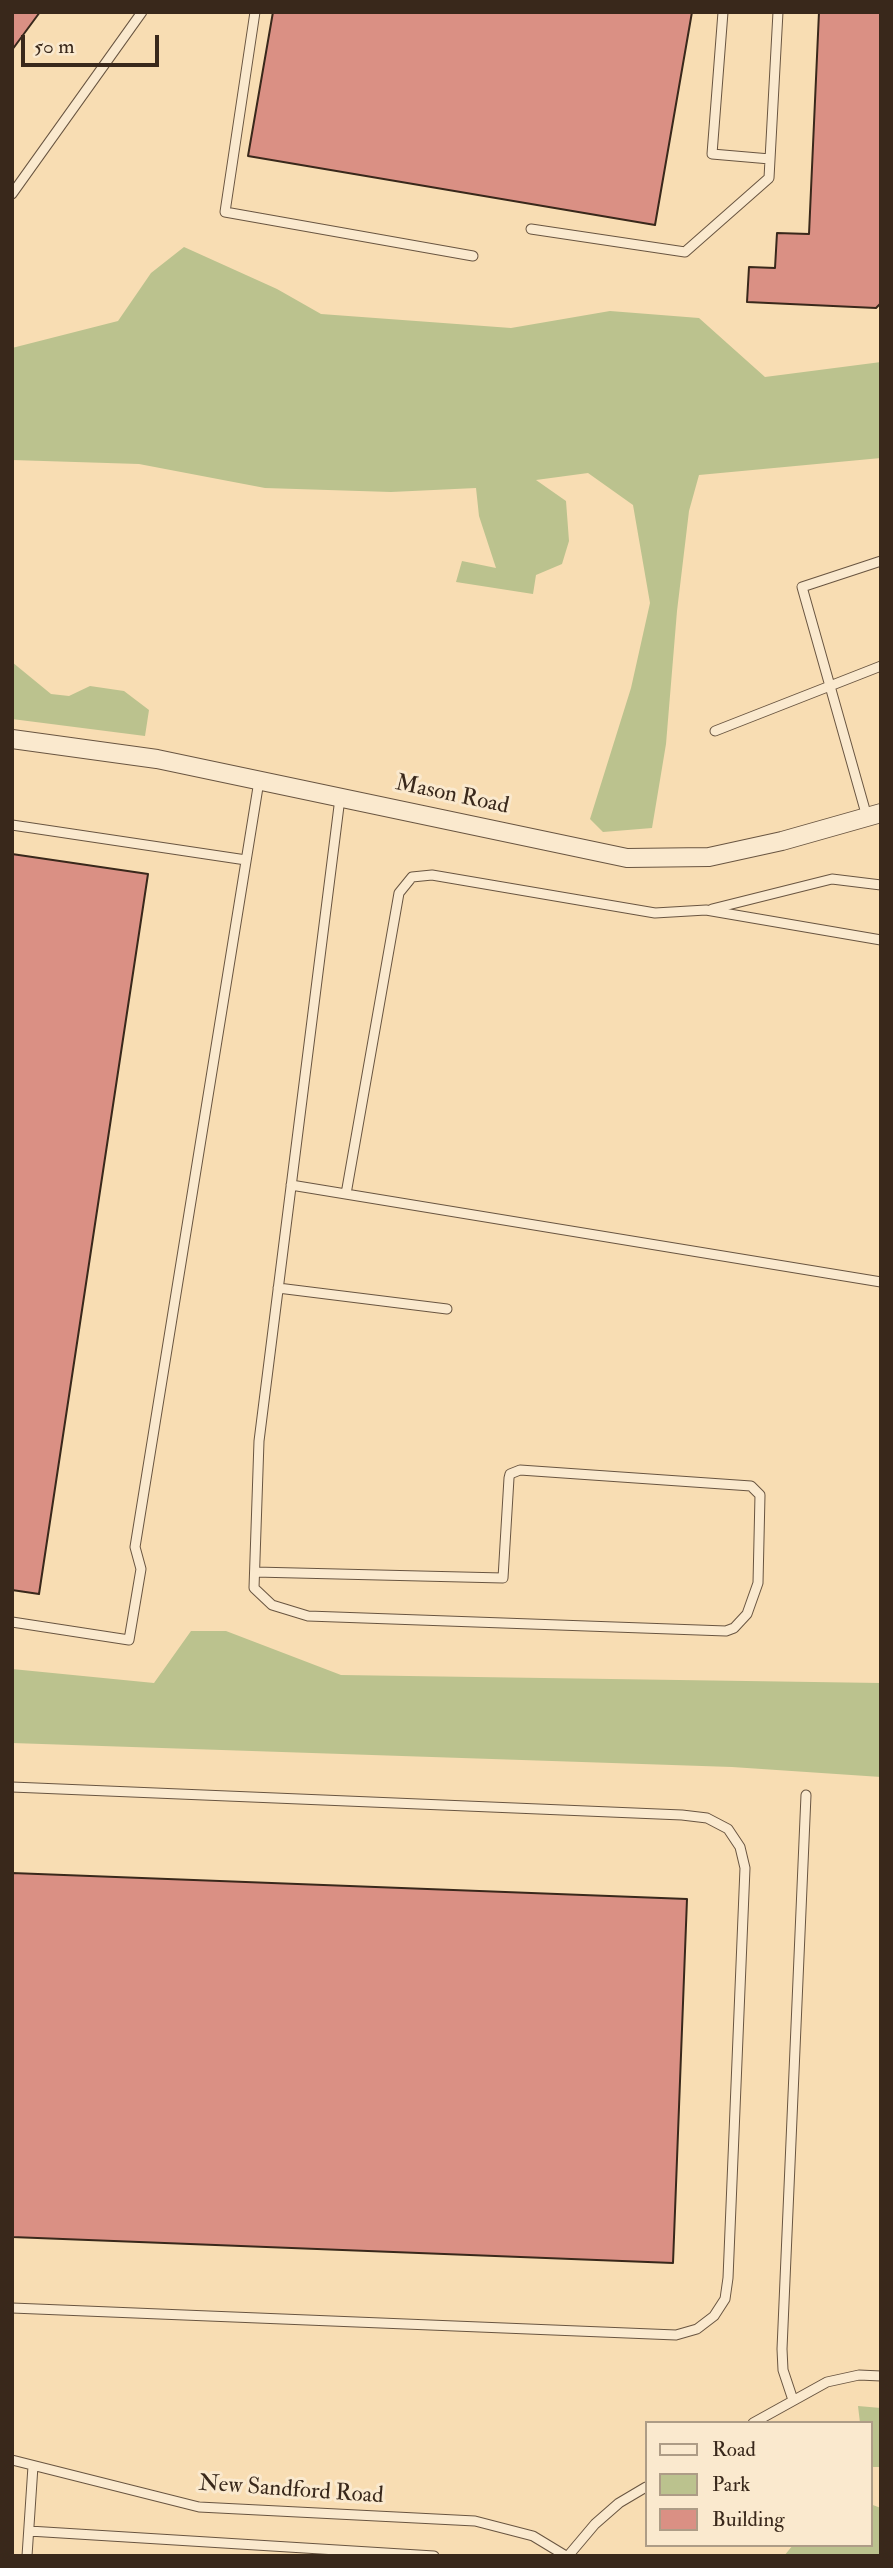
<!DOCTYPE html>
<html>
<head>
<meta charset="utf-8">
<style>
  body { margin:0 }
  #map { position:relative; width:893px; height:2568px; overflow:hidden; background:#f8ddb3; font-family:"IM FELL Double Pica",serif }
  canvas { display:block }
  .frame { position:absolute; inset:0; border:14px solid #39281b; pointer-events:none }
  .legend { position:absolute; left:645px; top:2421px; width:228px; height:126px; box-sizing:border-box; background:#fae9ce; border:2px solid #ad9c86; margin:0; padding:9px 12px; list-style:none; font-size:21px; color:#39281b }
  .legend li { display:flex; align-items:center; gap:14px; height:35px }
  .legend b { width:35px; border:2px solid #ad9c86 }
  .scale { position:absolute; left:21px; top:35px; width:138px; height:32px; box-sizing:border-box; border:4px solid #39281b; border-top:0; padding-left:9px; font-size:21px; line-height:24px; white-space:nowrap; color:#39281b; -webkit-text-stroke:5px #fae9ce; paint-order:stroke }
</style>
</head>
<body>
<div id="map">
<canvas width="893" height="2568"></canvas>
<div class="frame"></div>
<ul class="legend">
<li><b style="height:9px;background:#fae9ce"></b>Road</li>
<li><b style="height:19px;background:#bbc28e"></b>Park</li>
<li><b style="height:19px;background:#da9084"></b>Building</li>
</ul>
<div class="scale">50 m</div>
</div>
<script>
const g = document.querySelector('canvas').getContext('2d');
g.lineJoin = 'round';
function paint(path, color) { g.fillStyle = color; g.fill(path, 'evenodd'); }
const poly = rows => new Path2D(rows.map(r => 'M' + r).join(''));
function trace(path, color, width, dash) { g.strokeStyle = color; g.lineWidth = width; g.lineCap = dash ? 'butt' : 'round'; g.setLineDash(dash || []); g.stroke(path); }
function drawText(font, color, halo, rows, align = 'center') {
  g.font = font + ' "IM FELL Double Pica",serif'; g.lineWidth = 6; g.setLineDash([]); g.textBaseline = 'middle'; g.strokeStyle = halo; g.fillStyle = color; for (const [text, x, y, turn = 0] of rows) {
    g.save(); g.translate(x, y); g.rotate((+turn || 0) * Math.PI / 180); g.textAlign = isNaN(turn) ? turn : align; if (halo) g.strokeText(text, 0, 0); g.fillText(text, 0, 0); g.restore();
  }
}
paint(poly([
  [184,247,277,289,321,314,511,328,610,311,699,318,765,377,881,362,881,458,699,475,689,511,677,611,666,744,652,828,603,832,590,819,631,688,650,603,633,505,588,473,536,480,566,501,569,541,562,564,536,575,533,594,456,582,462,561,496,568,479,516,476,488,391,492,265,488,139,464,12,460,12,348,118,321,151,273],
  [12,662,51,694,69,696,90,686,124,691,149,710,145,736,12,719],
  [191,1631,226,1631,341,1675,881,1683,881,1777,732,1767,12,1743,12,1669,154,1683],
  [858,2406,881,2408,881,2467,870,2467,870,2423,860,2423],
  [870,2504,881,2508,881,2556,784,2556,793,2545,870,2545]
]), '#bbc28e');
const building = poly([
  [12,12,40,12,12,50,12,12],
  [273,12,692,12,655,225,248,156,273,12],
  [819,12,881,12,881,303,876,308,747,302,749,267,775,268,777,233,809,234,819,12],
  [12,854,148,874,39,1594,12,1590,12,854],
  [12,1873,687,1899,673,2263,12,2237,12,1873]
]);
paint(building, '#da9084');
trace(building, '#39281b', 2);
const service = poly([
  [255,12,225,212,473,256],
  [723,12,712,154,770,159],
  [12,194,142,12],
  [531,229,685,252,769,178,778,12],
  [715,731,881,666],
  [867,817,802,587,881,561],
  [12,825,246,860],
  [712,909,832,879,881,885],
  [291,1185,881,1282],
  [346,1194,399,893,412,877,432,875,655,913,706,910,881,940],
  [278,1288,447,1309],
  [255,1572,503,1578,509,1478,510,1474,520,1470,751,1486,760,1495,758,1583,747,1614,734,1628,726,1631,308,1616,272,1605,254,1588,259,1441,340,798],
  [12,1622,129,1640,141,1569,135,1547,259,781],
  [12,1787,682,1815,707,1818,728,1829,740,1847,745,1868,728,2278,725,2299,714,2316,697,2329,676,2335,12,2308],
  [793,2400,783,2370,782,2349,806,1795],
  [753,2423,827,2382,859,2375,881,2376],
  [12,2460,199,2507,475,2521,533,2536,566,2556],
  [29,2531,434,2556],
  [27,2556,33,2466],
  [568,2556,595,2524,619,2503,646,2487]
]);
const minor = poly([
  [12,739,157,759,627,858,709,857,782,841,881,813]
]);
trace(service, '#695541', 11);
trace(minor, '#695541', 20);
trace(service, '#fae9ce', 9);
trace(minor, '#fae9ce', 18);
drawText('23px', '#39281b', '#fae9ce', [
  ["Mason Road",452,796,12],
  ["New Sandford Road",291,2491,4]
]);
</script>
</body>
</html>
